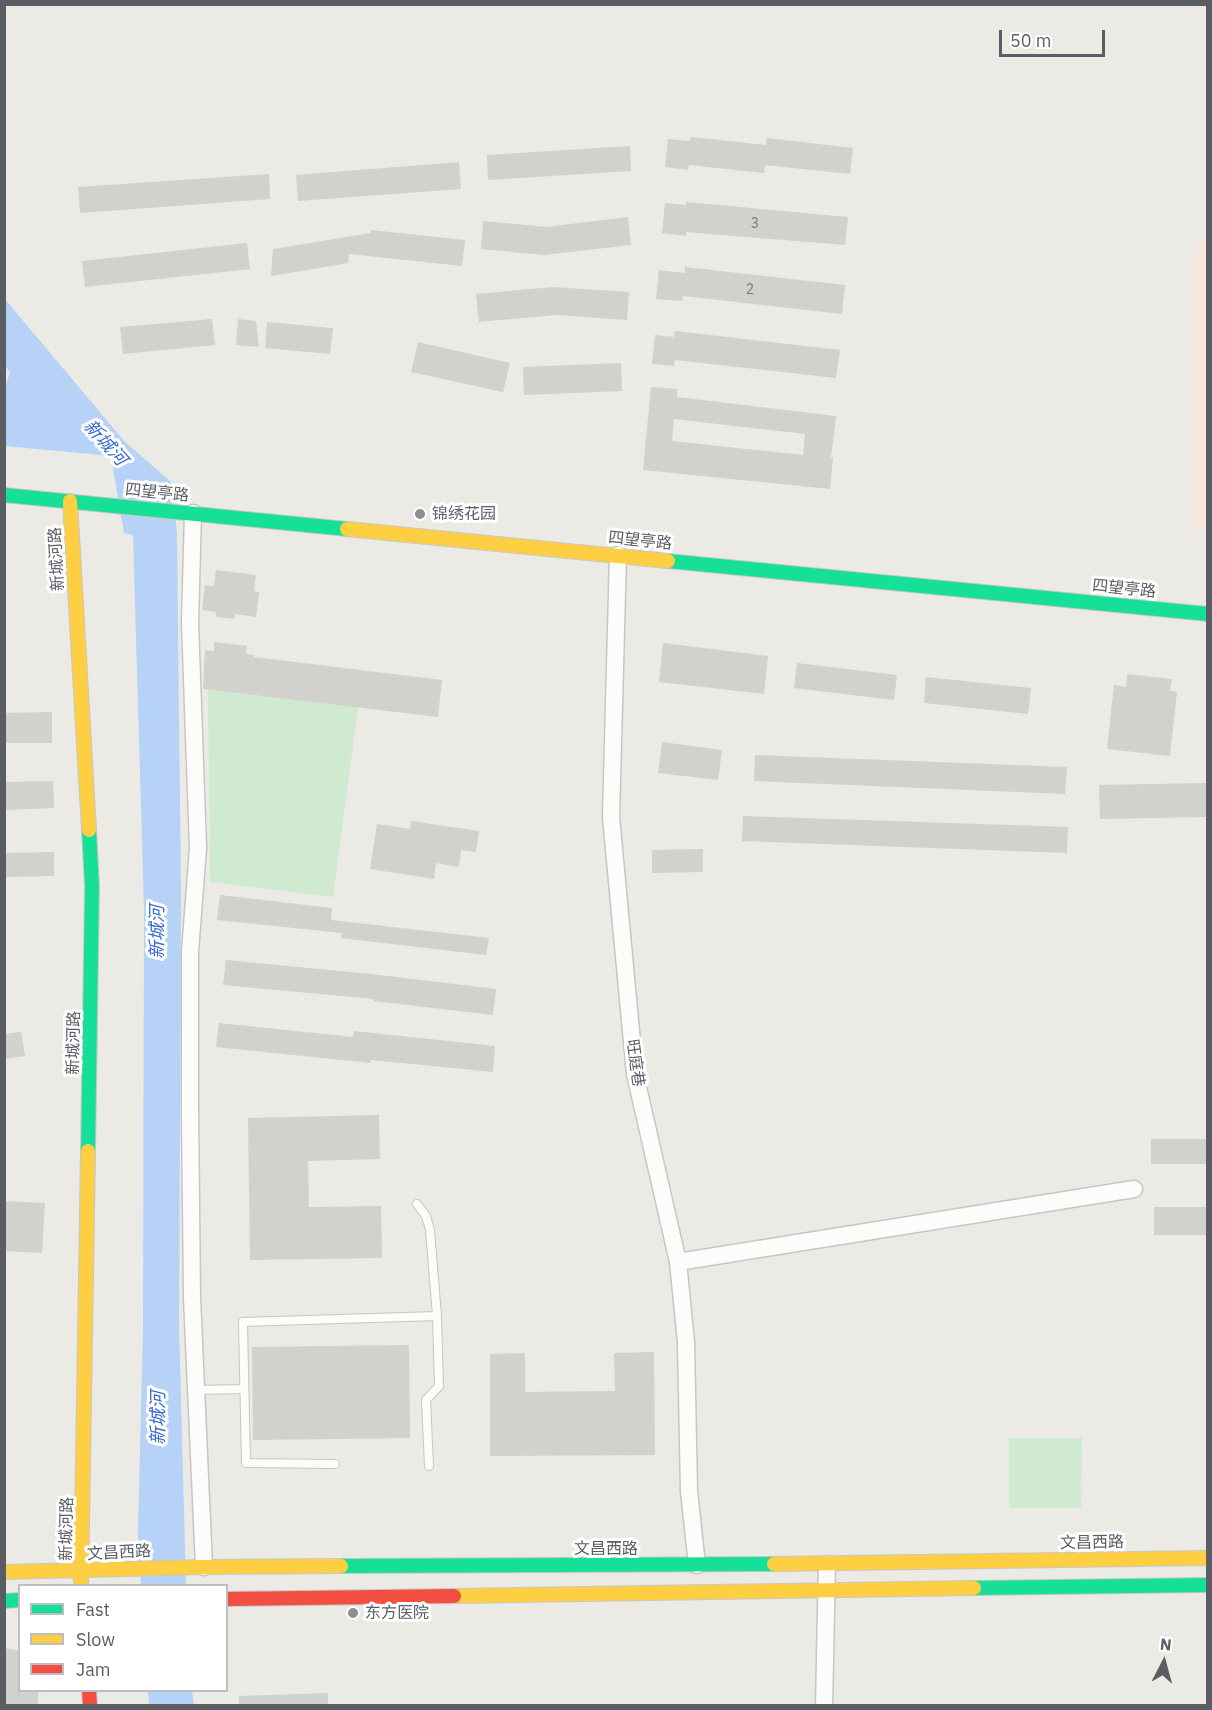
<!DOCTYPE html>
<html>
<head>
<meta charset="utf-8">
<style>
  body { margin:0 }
  #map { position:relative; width:1212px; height:1710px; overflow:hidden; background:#ebeae4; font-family:"IBM Plex Sans",sans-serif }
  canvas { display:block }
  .frame { position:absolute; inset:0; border:6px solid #5a5d64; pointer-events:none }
  .legend { position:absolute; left:18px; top:1584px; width:210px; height:108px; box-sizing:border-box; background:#fff; border:2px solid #bdbec1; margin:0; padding:8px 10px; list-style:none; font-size:18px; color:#5a5d64 }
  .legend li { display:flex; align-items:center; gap:12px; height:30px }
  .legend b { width:30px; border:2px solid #bdbec1 }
  .north { position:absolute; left:1134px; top:1632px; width:60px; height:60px; -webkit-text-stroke:4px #fff; paint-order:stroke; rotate:6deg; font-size:16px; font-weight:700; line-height:24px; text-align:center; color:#5a5d64 }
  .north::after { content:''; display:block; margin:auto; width:21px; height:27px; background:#5a5d64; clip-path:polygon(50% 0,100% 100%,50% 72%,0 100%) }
  .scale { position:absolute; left:999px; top:30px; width:106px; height:27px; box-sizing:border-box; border:3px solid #5a5d64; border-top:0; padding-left:8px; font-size:18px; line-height:21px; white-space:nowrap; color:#5a5d64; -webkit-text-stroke:4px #fff; paint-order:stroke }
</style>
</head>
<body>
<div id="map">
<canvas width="1212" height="1710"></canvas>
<div class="frame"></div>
<ul class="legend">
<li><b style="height:8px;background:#16e098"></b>Fast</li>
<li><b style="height:8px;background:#ffcf43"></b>Slow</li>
<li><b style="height:8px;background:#f24e42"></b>Jam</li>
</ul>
<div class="north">N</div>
<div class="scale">50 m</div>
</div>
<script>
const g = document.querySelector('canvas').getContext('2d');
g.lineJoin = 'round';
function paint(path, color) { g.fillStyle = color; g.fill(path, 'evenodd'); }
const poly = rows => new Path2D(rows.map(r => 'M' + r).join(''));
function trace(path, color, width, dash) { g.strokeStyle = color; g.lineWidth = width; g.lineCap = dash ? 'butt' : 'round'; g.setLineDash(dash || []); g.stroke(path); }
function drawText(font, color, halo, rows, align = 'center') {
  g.font = font + ' "IBM Plex Sans","Noto Sans SC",sans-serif'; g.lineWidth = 6; g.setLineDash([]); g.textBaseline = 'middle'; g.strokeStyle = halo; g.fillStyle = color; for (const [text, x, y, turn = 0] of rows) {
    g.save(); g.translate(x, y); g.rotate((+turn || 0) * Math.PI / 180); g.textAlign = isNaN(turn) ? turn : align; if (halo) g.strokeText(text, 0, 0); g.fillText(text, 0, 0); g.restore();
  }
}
paint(poly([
  [1207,234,1207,533,1193,532,1190,259]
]), '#f5e6de');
paint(poly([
  [208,690,358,707,333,897,210,882],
  [1009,1438,1082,1438,1081,1508,1009,1508]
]), '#d0e9d1');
paint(poly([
  [4,298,124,441,171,482,177,533,181,894,179,1326,186,1585,141,1585,138,1533,143,1327,144,909,133,535,124,533,111,456,5,446,5,386,10,373,5,365],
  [148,1691,192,1691,194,1705,149,1705]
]), '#b6d2f7');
paint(poly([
  [691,137,766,145,767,138,853,148,850,174,765,165,764,173,689,165,688,170,665,167,668,139,690,141],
  [630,146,631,171,488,180,487,155],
  [459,162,461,189,298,201,296,175],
  [269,174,270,199,80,213,78,187],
  [686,202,848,217,845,245,686,232,686,236,662,233,665,203,686,205],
  [628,217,631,245,544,255,481,249,483,221,546,227],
  [371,230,465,240,462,266,349,254,348,263,271,276,273,249,371,233],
  [247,243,250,269,85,287,82,261],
  [685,267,845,285,842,314,683,296,682,301,656,299,659,270,685,273],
  [553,287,629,292,627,320,556,315,479,322,476,294],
  [212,319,215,345,123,354,120,327],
  [238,319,256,321,259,347,236,345],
  [267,322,333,328,330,354,265,348],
  [675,331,840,350,836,378,675,360,674,366,652,364,655,335,674,337],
  [418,342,510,363,503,392,411,372],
  [621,363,622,391,524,395,523,367],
  [651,387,677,389,677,397,836,416,831,458,833,458,830,489,643,470],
  [674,419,805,434,803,455,672,441],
  [216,570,256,575,254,591,259,592,256,617,235,614,234,619,216,617,216,612,202,610,205,585,214,586],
  [214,642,247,646,246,654,254,655,254,657,442,680,438,717,203,689,205,650,214,651],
  [663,643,768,656,764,694,659,682],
  [797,663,897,675,894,700,794,688],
  [1127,674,1172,679,1170,691,1177,692,1170,756,1107,749,1114,685,1126,687],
  [926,677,1031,688,1028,714,924,703],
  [52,712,52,743,4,743,4,713],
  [662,742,722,750,718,780,658,773],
  [755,755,1067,767,1065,794,754,781],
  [53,781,54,808,4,810,4,782],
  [1208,783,1208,817,1100,819,1099,785],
  [743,816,1068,827,1067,853,742,841],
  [411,821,479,831,476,852,461,850,459,867,436,863,434,879,370,869,377,824,410,829],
  [703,849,703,872,652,873,652,850],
  [54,852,54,876,4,877,4,853],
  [220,895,332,908,331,920,489,938,486,955,341,938,342,933,217,920],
  [226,960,371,974,496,989,493,1015,374,1001,374,999,223,985],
  [219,1023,353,1037,354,1031,495,1046,493,1072,371,1060,371,1063,216,1047],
  [21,1032,25,1056,4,1059,4,1034],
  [379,1115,380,1159,308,1161,309,1207,381,1206,382,1258,250,1260,248,1118],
  [1151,1139,1208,1139,1208,1164,1151,1164],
  [4,1201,45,1203,42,1253,4,1251],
  [1154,1207,1208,1207,1208,1235,1154,1235],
  [409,1345,410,1438,253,1440,252,1347],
  [654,1352,655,1455,490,1456,490,1354,525,1353,525,1392,615,1391,614,1353],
  [4,1648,20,1651,20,1690,38,1690,38,1706,4,1706],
  [328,1693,328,1706,239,1706,239,1696]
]), '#d1d1cd');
const lane = poly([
  [417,1204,426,1216,430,1230,437,1316,439,1386,426,1400,429,1466],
  [196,1390,244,1389],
  [335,1464,246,1463,243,1322,437,1316]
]);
const street = poly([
  [193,513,190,622,198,848,190,952,190,1109,192,1298,204,1567],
  [618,555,611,817,635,1074,678,1262,686,1342,689,1491,697,1565],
  [678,1262,1134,1189],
  [824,1706,827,1564]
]);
const fast = poly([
  [4,495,347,529],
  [668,561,1208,614],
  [88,1151,92,886,89,830],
  [341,1566,774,1564],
  [974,1588,1208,1585],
  [4,1601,20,1600]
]);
const slow = poly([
  [70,501,89,830],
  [347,529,668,561],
  [774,1564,1208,1558],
  [4,1572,204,1567,341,1566],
  [81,1586,88,1151],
  [454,1596,974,1588]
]);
const jam = poly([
  [226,1599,454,1596],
  [89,1690,90,1706]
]);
trace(lane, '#c7c6c6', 10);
trace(street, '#c7c6c6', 19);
trace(fast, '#c7c7c7', 16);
trace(slow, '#c7c7c7', 16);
trace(jam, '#c7c7c7', 16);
trace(lane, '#fcfcfb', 8);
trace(street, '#fcfcfb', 16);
trace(fast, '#16e098', 14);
trace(slow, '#ffcf43', 14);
trace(jam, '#f24e42', 14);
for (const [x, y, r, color] of [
  [420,514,6,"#8d8e91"],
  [353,1613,6,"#8d8e91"]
]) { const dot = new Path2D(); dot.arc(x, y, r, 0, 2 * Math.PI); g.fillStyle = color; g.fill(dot); trace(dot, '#fff', 2); }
drawText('14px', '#797b7f', null, [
  ["3",755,224],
  ["2",750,290]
]);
drawText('16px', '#5a5d64', '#fff', [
  ["四望亭路",157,493,6],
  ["四望亭路",640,541,6],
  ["新城河路",57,559,-93],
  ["四望亭路",1124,589,6],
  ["新城河路",74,1043,-89],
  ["旺庭巷",635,1063,82],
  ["新城河路",67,1529,-89],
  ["文昌西路",1092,1543,-1],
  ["文昌西路",606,1549],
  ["文昌西路",119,1553,-3]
]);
drawText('16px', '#5a5d64', '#fff', [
  ["锦绣花园",432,514],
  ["东方医院",365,1613]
], 'left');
drawText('italic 18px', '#366acf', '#fff', [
  ["新城河",105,443,48],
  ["新城河",158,932,-90],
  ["新城河",159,1418,-90]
]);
</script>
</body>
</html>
